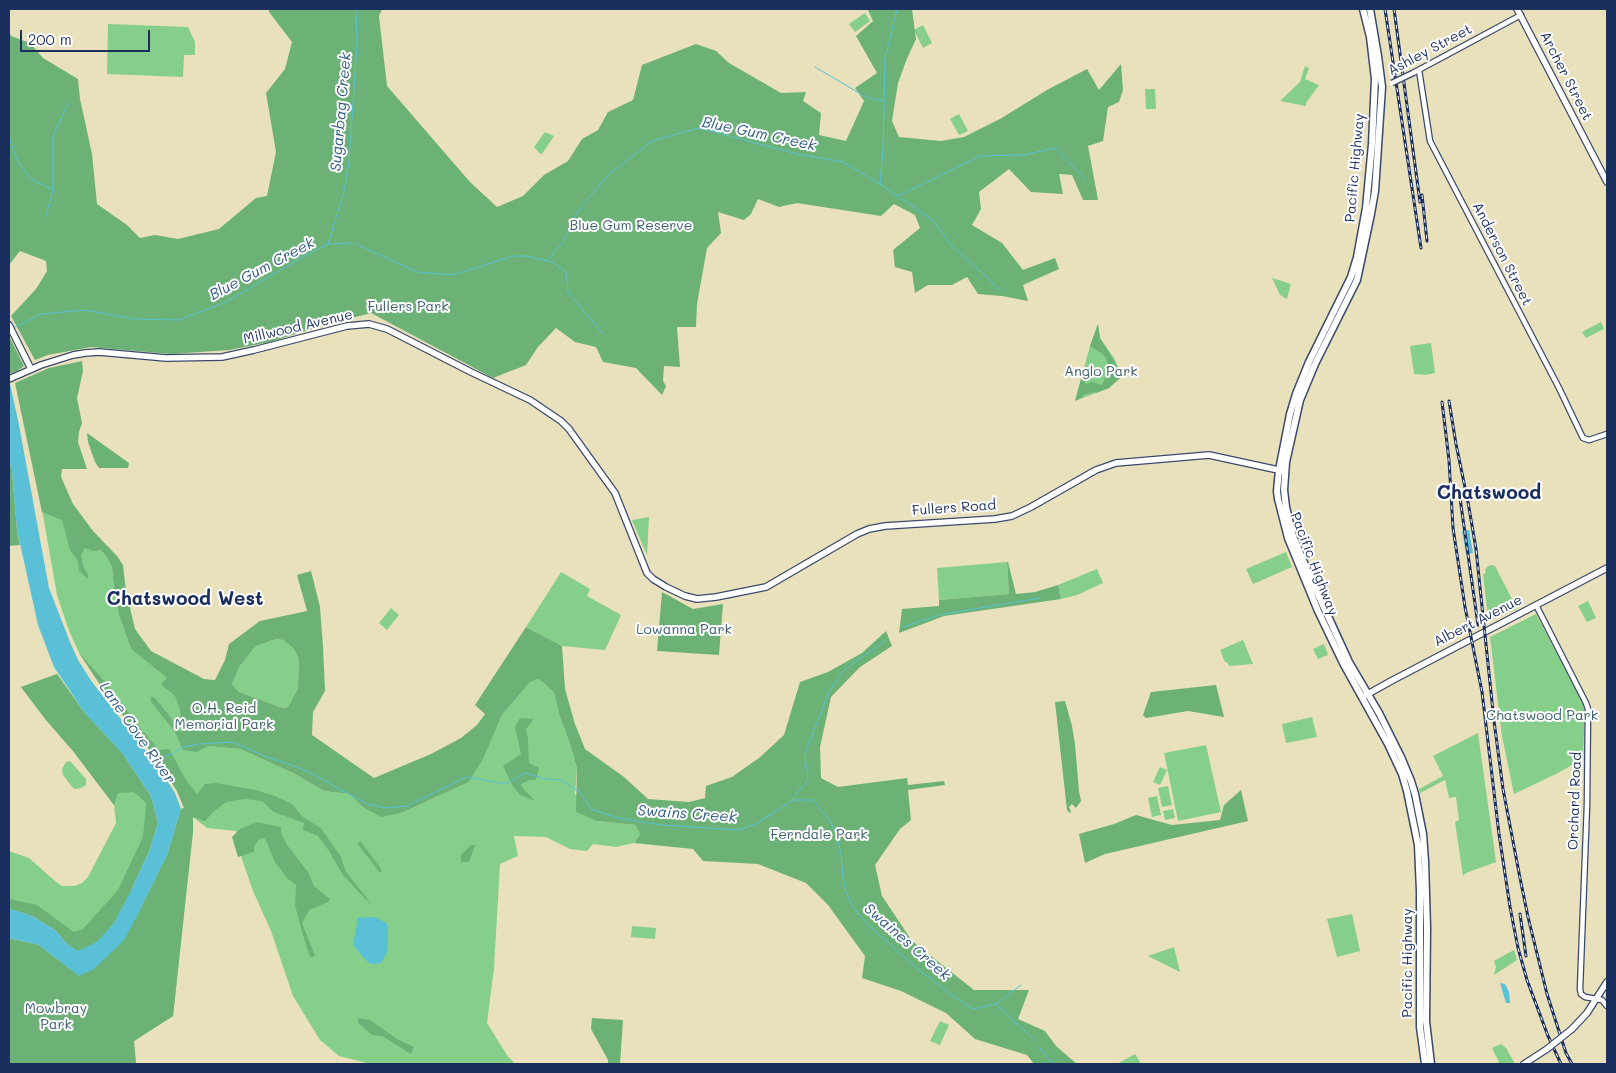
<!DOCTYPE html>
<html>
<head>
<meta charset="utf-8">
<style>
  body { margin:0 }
  #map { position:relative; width:1616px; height:1073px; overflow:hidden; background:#e9e0bc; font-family:Mali,sans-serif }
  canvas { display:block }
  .frame { position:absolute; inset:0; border:10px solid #1b2f5e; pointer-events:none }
  .scale { position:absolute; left:20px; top:30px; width:130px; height:22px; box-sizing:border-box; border:2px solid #1b2f5e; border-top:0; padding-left:6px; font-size:15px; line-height:18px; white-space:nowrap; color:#1b2f5e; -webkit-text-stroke:4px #fff; paint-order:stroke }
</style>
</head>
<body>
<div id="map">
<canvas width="1616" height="1073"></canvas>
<div class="frame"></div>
<div class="scale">200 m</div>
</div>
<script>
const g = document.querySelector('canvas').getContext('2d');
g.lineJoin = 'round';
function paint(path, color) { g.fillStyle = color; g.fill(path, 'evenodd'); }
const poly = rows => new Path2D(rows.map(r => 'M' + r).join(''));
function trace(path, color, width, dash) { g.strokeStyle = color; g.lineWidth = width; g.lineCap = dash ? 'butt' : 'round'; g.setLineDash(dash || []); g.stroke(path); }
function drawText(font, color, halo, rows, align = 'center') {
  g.font = font + ' Mali,sans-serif'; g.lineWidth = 4; g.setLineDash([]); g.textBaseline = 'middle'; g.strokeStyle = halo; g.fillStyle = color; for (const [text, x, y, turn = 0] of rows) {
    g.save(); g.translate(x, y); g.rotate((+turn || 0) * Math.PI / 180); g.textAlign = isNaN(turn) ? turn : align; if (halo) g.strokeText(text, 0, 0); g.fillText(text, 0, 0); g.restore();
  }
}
paint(poly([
  [865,13,870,21,855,32,849,24],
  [108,24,188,27,195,42,195,55,184,55,183,77,107,74],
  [923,25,932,43,923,48,914,30],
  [1305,66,1309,68,1305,79,1319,85,1306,103,1306,106,1280,101,1300,82],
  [1145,89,1155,89,1156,109,1146,109],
  [959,114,968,131,959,135,950,119],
  [545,132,554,136,542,154,540,154,534,147],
  [1272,278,1291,284,1287,299,1280,295],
  [1601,322,1604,329,1586,338,1582,332],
  [1098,324,1100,338,1114,358,1119,369,1120,378,1109,388,1075,401,1090,346],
  [1431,343,1435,373,1426,375,1414,374,1410,346],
  [40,498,106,556,112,567,114,589,119,615,131,649,167,678,208,746,240,749,293,773,324,791,349,794,364,808,401,813,469,782,483,758,502,715,530,682,538,679,544,683,554,693,559,714,570,744,577,768,575,794,597,821,635,825,640,834,634,843,616,847,593,844,587,851,570,849,546,837,514,836,518,856,500,864,494,968,487,1023,507,1055,515,1064,371,1064,339,1056,320,1040,293,996,271,931,253,891,242,859,236,831,207,828,193,817,193,831,173,1016,134,1041,136,1064,9,1064,9,938,61,962,167,855,181,809,184,808,177,791,145,744,105,692,79,653,68,628,57,595],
  [649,517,647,555,632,520],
  [1286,552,1292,567,1253,584,1246,569],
  [1007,562,1009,594,939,600,937,568],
  [1491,565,1495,566,1517,609,1491,619,1488,618,1483,574,1486,573,1485,570,1487,567],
  [1097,569,1103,583,1077,595,1061,599,1058,585],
  [561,572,590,589,587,596,621,615,605,650,562,646,526,627],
  [1588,601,1596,618,1587,622,1578,606],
  [391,608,399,615,387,630,379,623],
  [1536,614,1585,706,1583,759,1556,774,1514,794,1502,736,1490,637],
  [276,639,283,640,293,648,299,659,298,688,288,707,283,708,239,692,232,684,240,666,256,646],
  [1243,640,1253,664,1229,666,1227,662,1225,662,1220,650],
  [1324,644,1328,655,1318,659,1313,649],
  [57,674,84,712,123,754,158,822,97,942,30,915,9,909,9,851,29,858,55,881,62,886,75,886,82,883,88,877,116,823,114,805,73,751,46,720,21,687],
  [1312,717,1317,737,1286,743,1282,724],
  [1478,733,1496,862,1466,873,1463,876,1455,822,1459,820,1456,797,1449,798,1445,780,1420,793,1419,789,1443,776,1433,756],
  [1206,745,1221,812,1178,821,1164,753],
  [70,761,86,779,86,785,81,788,75,789,73,788,63,775,62,769,66,762],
  [1160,767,1167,770,1160,785,1153,782],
  [1168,786,1172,805,1162,807,1158,788],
  [1157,796,1161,815,1152,817,1148,798],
  [1173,809,1175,818,1165,820,1163,811],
  [1352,914,1360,951,1337,957,1327,919],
  [632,926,656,928,655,939,631,937],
  [1174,947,1180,972,1148,956],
  [1514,950,1517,960,1494,975,1496,967,1494,961],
  [940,1021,949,1025,940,1045,930,1041],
  [1501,1044,1506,1048,1514,1062,1514,1064,1496,1064,1499,1062,1492,1048],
  [1135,1054,1141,1064,1117,1064]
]), '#86cf8a');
paint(poly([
  [269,9,382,9,379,16,387,86,470,182,497,207,523,196,544,175,568,161,582,139,598,130,608,112,633,100,642,65,696,44,716,51,729,63,781,93,806,92,803,101,821,113,819,135,846,141,864,101,855,88,877,73,856,36,873,21,868,10,869,9,912,9,916,39,906,61,898,83,892,121,899,137,941,141,964,137,1000,119,1047,90,1087,69,1099,90,1121,64,1123,90,1119,102,1108,107,1103,141,1088,146,1098,200,1083,200,1072,175,1059,174,1063,194,1031,192,1009,169,979,192,981,209,972,225,1002,243,1023,270,1055,258,1059,269,1023,285,1028,301,1002,296,978,294,967,277,952,285,928,285,915,293,912,272,895,267,893,250,920,228,915,215,894,204,881,216,797,203,779,207,758,199,751,214,744,220,718,212,721,233,707,248,697,304,696,327,677,327,680,367,664,366,663,381,666,386,662,395,636,368,603,362,596,347,575,342,556,328,538,347,526,365,493,378,371,313,324,325,270,342,229,350,171,354,91,347,48,355,35,360,11,316,36,289,47,271,46,261,20,251,9,265,9,31,11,36,30,43,43,58,78,79,80,99,92,154,97,204,127,225,140,238,155,235,178,239,219,229,256,198,267,196,276,152,266,93,285,69,292,42,269,12],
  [1098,324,1100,338,1113,359,1118,369,1119,377,1120,378,1109,388,1096,393,1095,392,1083,395,1083,397,1075,401,1081,379,1086,384,1092,382,1102,385,1107,374,1107,361,1104,355,1090,346],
  [9,336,24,366,17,371,9,374],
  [82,361,83,371,77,398,82,423,79,432,78,442,87,469,62,469,61,477,73,504,93,531,117,556,123,565,126,591,135,629,151,651,204,679,215,680,225,660,229,644,260,621,307,611,297,575,311,571,320,607,323,647,325,691,313,712,312,735,374,778,431,754,461,738,477,725,485,714,475,705,526,627,562,646,565,689,575,724,585,749,624,777,648,799,689,802,705,798,706,786,732,777,759,758,784,735,800,682,828,672,862,653,886,631,892,646,860,667,831,697,820,747,821,778,838,787,907,778,908,785,944,781,945,785,908,790,911,820,900,829,875,865,882,896,912,941,974,990,1029,990,1018,1019,1045,1031,1056,1046,1077,1064,1034,1064,1027,1055,975,1039,946,1013,901,991,862,978,865,956,828,905,806,883,758,864,703,861,693,849,634,843,640,834,635,825,597,821,576,812,577,768,570,744,559,714,554,693,544,683,538,679,530,682,502,715,483,759,469,782,401,813,381,817,364,808,349,794,324,791,293,773,240,749,208,746,197,752,183,750,175,732,151,702,151,696,155,698,168,714,179,731,182,731,180,710,175,696,161,684,167,678,131,649,119,615,114,589,112,567,106,556,100,550,93,551,85,548,81,555,83,566,88,575,88,579,79,571,78,561,70,550,62,520,42,512,15,383,49,368],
  [276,639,283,640,293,648,299,659,298,688,288,707,283,708,239,692,232,684,240,666,256,646],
  [87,433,129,463,128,468,99,468,95,462,88,442],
  [9,460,12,470,17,530,20,545,9,546],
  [1007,562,1008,562,1016,594,1035,592,1058,585,1061,599,944,616,899,633,902,609,939,606,939,600,1009,594],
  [662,592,693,609,723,604,719,655,657,651],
  [79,653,106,683,140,728,159,750,169,749,186,780,197,794,205,784,216,783,256,790,275,796,292,804,303,817,321,828,341,857,346,872,366,897,371,905,343,875,329,851,318,836,303,830,304,823,274,812,262,801,245,799,226,802,213,812,205,821,193,817,193,831,173,1016,134,1041,136,1064,9,1064,9,938,39,945,79,976,137,916,167,855,181,809,184,808,177,791,163,768,105,692],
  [57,674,84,712,123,754,151,796,158,822,150,849,131,891,114,923,97,942,78,951,68,945,55,930,30,915,9,909,9,899,37,905,74,932,83,929,118,890,143,837,146,803,134,792,118,793,114,805,73,751,46,720,21,687],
  [1216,685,1224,717,1188,711,1146,718,1143,715,1151,692],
  [1065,701,1072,726,1075,744,1079,791,1081,801,1076,808,1072,804,1069,807,1071,812,1070,813,1067,810,1055,702],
  [520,718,534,719,526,729,528,739,529,763,539,768,536,780,530,780,521,784,523,788,535,801,520,795,512,785,503,766,521,754,515,727],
  [1241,790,1248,821,1105,854,1085,863,1079,834,1114,824,1136,815,1172,825,1220,820,1224,805],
  [257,822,281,827,281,833,287,845,308,872,314,886,330,899,328,902,309,910,302,923,315,956,310,957,302,932,295,905,296,885,288,879,275,862,265,838,259,839,254,847,254,852,238,857,232,837,240,829],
  [361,842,382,870,380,873,357,843],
  [471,845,475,845,469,862,461,862,461,855],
  [358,1018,370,1020,397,1039,414,1047,411,1054,382,1036,372,1035,358,1023],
  [592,1018,623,1020,620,1064,608,1064,608,1060,591,1029]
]), '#6cb276');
paint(poly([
  [9,379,19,425,49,588,70,642,78,660,92,682,159,768,175,793,181,809,167,855,137,916,124,940,94,969,79,976,39,945,9,938,9,909,30,915,55,930,68,945,78,951,97,942,114,923,131,891,150,849,158,822,151,796,123,754,84,712,54,667,38,625,17,530,12,470,9,460],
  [1469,530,1473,553,1466,554,1462,531],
  [376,917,386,923,388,926,388,944,387,952,381,963,374,964,369,963,363,957,353,945,358,918],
  [1500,983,1505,984,1509,992,1510,1003,1506,1003]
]), '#59c0d7');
trace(poly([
  [815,67,866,97,883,101],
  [66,108,70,102],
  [9,115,9,138,18,162,30,178,53,190],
  [880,184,883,150,885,58,897,9],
  [898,196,980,156,1023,155,1056,148,1086,180],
  [45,219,53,190,53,136,65,110],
  [354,243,417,272,453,275,513,256,526,256,552,262,566,272,568,292,604,335],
  [328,244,343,195,349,163,357,44,356,9],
  [547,261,563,242,576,214,608,175,652,141,699,128,797,154,843,162,880,184,934,221,951,245,989,279,999,290],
  [13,328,41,314,85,310,135,319,179,320,226,302,308,254,328,244,351,243],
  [903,627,939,615,1040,598],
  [175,752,183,747,199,744,233,742,264,756,289,764,309,772,367,804,386,808,407,806,466,777,506,784,525,773,546,779,561,780,580,792,591,809,618,818,662,825,739,830,756,824,793,800,794,797,808,780,805,753,829,692,844,670,886,640],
  [153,762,173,753],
  [795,800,813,800,830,821,836,833,841,853,843,878,846,892,852,906,865,922,914,966,956,998,973,1009,996,1004,1034,1040],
  [996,1004,1021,985],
  [1038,1046,1053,1064]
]), '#59c0d7', 1);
const minor = poly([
  [1419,70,1430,141,1559,388,1581,434,1583,438,1589,440,1607,434],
  [1413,73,1521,15],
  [1536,605,1586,703,1588,709,1587,805,1580,989,1581,994,1585,997,1602,1000,1607,1006]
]);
const major = poly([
  [1517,9,1607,182],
  [9,325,31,369],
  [9,379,41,365,73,355,85,353,99,352,166,358,222,357,254,350,347,326,369,324,387,329,471,372,530,400,561,421,569,429,615,493,647,573,653,579,666,587,685,596,697,599,716,597,766,587,857,534,869,529,885,526,995,519,1012,516,1031,507,1096,470,1116,463,1209,455,1283,471],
  [1366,695,1393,680,1607,568],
  [1572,1029,1587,1013,1607,982],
  [1524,1064,1547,1049]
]);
const highway = poly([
  [1363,9,1370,37,1375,79,1372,144,1366,208,1357,257,1351,277,1309,362,1296,394,1290,414,1279,470,1277,491,1278,499,1288,538,1318,611,1343,663,1388,744,1402,774,1407,791,1418,845,1420,891,1420,1027,1425,1064],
  [1370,9,1378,56,1382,87,1375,191,1371,214,1357,280,1315,364,1300,400,1286,462,1284,490,1286,507,1293,536,1310,577,1349,662,1379,713,1401,757,1411,781,1415,794,1423,834,1425,861,1427,928,1426,1021,1431,1064]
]);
trace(minor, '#3a4a6c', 7);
trace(major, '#3a4a6c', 8);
trace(highway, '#3a4a6c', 9);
trace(minor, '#fff', 4.5);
trace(major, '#fff', 5.5);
trace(highway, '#fff', 6);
const rail = poly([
  [1385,9,1421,248],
  [1394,9,1420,202],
  [1422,195,1427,241],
  [1449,401,1456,444,1468,502,1476,549,1494,721,1503,789,1520,878,1528,917,1547,994,1566,1053,1572,1064],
  [1442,402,1449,460,1453,528,1465,607,1482,692,1499,834,1510,907,1518,948,1527,980,1548,1036,1561,1064],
  [1459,491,1478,625],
  [1520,914,1526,956]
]);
trace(rail, '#1b2f5e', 3);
trace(rail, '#fff', 1, [4]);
const minorBridge = poly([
  [1392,83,1413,73]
]);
const majorBridge = poly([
  [1547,1049,1572,1029]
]);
trace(minorBridge, '#3a4a6c', 7, []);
trace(majorBridge, '#3a4a6c', 8, []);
trace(minorBridge, '#fff', 4.5);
trace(majorBridge, '#fff', 5.5);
drawText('14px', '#1b2f5e', '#fff', [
  ["Ashley Street",1430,50,-28],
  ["Archer Street",1566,76,63],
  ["Pacific Highway",1355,168,-85],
  ["Anderson Street",1502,254,63],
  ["Millwood Avenue",298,327,-13],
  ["Fullers Road",954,508,-4],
  ["Pacific Highway",1314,564,69],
  ["Albert Avenue",1478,621,-27],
  ["Orchard Road",1575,801,-88],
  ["Pacific Highway",1408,963,-90]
]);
drawText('14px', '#3b5f6b', '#fff', [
  ["Blue Gum Reserve",631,226],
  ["Fullers Park",408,307],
  ["Anglo Park",1101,372],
  ["Lowanna Park",684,630],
  ["O.H. Reid",224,709],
  ["Memorial Park",224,725],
  ["Chatswood Park",1542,716],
  ["Ferndale Park",819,835],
  ["Mowbray",56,1009],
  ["Park",56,1025]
]);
drawText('italic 15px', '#2e5a82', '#fff', [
  ["Sugarbag Creek",341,112,-85],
  ["Blue Gum Creek",759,134,12],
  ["Blue Gum Creek",262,269,-28],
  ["Lane Cove River",137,733,55],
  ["Swains Creek",687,814,4],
  ["Swaines Creek",907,942,41]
]);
drawText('bold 19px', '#1b2f5e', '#fff', [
  ["Chatswood",1489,493],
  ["Chatswood West",185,599]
]);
</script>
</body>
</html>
